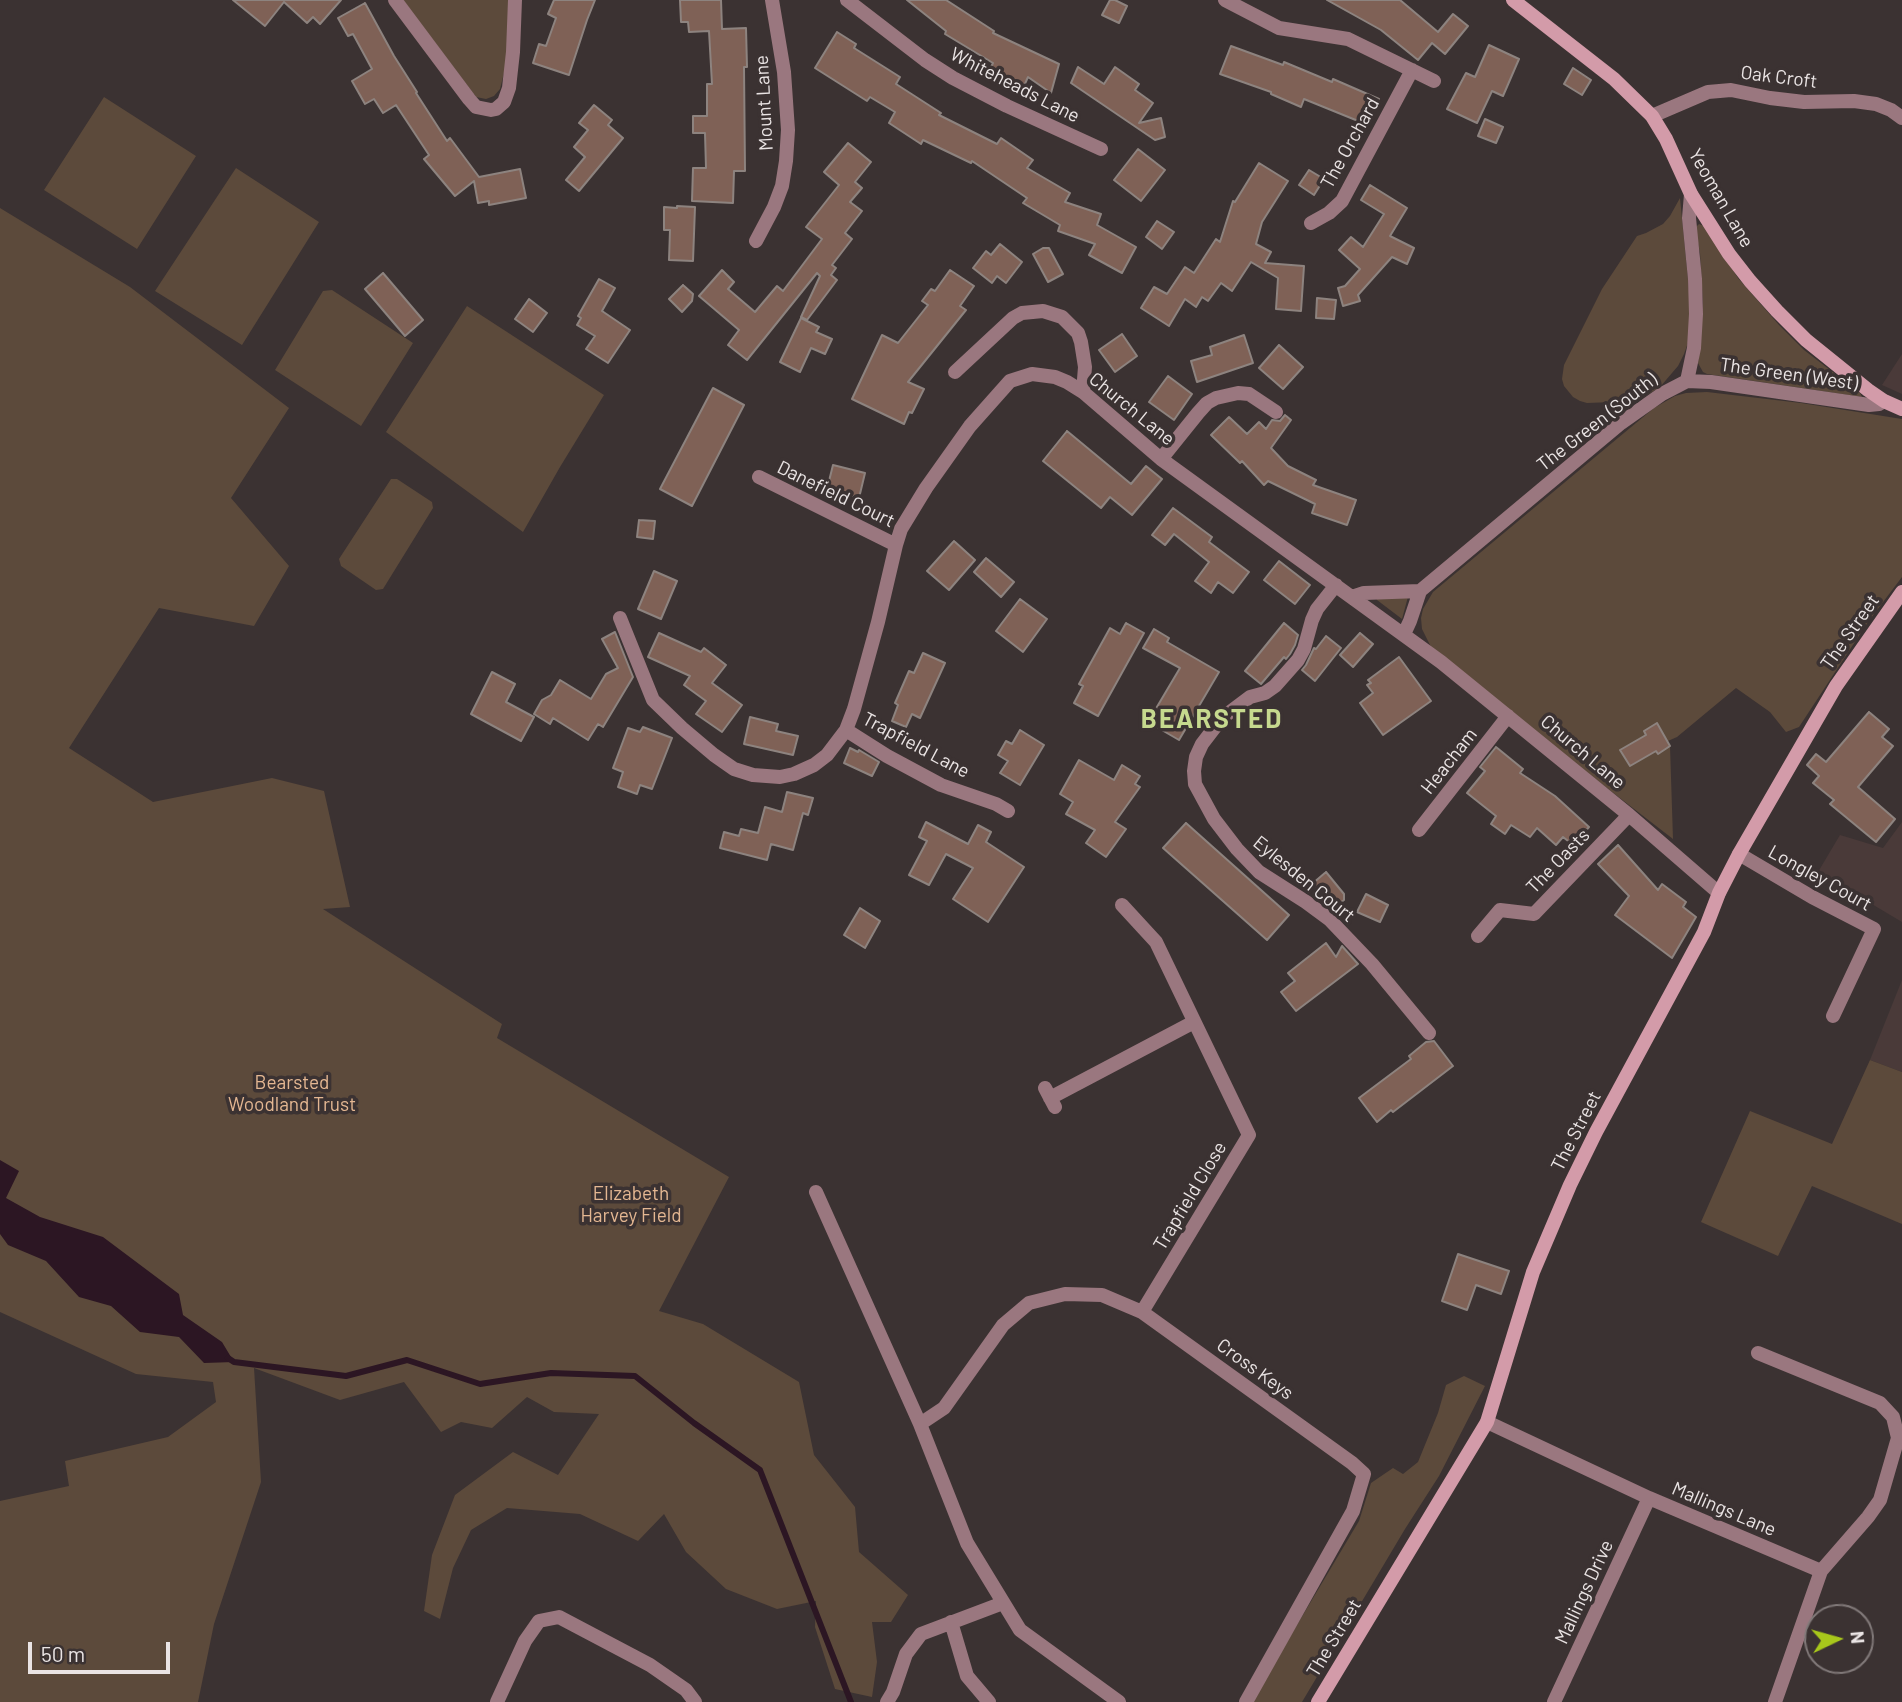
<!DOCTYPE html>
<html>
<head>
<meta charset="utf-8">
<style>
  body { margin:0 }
  #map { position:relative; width:1902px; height:1702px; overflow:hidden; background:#3b3232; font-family:Barlow,sans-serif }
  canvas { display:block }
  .north { position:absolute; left:1804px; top:1604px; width:70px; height:70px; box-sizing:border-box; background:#3b3232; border:2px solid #817979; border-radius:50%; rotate:85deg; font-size:19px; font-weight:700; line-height:28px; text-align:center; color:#eae4e4 }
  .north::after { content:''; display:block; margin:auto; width:24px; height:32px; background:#a8c71b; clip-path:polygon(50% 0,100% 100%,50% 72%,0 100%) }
  .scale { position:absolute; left:28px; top:1642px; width:142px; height:32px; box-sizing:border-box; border:4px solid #eae4e4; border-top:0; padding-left:9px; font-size:21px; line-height:24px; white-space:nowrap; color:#eae4e4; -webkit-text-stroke:5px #3b3232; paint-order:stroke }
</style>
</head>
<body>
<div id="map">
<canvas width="1902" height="1702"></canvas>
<div class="north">N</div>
<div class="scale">50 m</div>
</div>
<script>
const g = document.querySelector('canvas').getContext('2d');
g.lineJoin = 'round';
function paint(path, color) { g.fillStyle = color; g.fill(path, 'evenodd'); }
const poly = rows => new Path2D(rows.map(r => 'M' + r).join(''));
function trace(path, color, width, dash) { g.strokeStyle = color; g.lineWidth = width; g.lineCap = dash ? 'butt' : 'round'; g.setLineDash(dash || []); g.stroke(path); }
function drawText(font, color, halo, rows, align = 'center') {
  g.font = font + ' Barlow,sans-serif'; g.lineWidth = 7; g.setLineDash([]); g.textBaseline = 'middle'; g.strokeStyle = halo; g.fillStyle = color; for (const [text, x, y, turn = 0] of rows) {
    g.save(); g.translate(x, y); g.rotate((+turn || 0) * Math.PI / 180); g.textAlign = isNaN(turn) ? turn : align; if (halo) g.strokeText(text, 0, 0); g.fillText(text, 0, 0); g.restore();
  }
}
paint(poly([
  [1902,354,1902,394,1882,385],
  [1902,822,1902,922,1818,872,1840,835,1883,848],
  [1902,980,1902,1072,1870,1060]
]), '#4a3a39');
paint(poly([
  [403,0,510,0,507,61,500,89,494,96,486,99,476,97],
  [104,97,196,156,137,249,44,190],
  [236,168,319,222,242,345,155,291],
  [1680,198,1691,310,1689,340,1684,354,1678,366,1660,387,1637,401,1587,403,1580,401,1573,397,1564,386,1562,379,1564,365,1602,289,1637,236,1646,233,1663,224,1670,216],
  [0,208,130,287,289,408,231,498,289,566,254,626,159,608,69,748,153,802,272,778,324,791,350,907,323,909,502,1024,497,1038,729,1177,659,1311,703,1324,799,1382,814,1455,855,1507,859,1552,908,1595,891,1622,872,1622,877,1662,872,1697,835,1689,815,1627,816,1601,777,1609,726,1589,686,1552,664,1514,638,1541,580,1514,507,1508,471,1530,453,1568,440,1619,424,1611,432,1555,455,1495,513,1452,558,1475,599,1414,554,1412,527,1397,492,1428,461,1422,441,1432,404,1382,340,1400,254,1368,261,1482,214,1624,198,1702,0,1702,0,1501,69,1486,65,1461,168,1437,216,1402,213,1382,136,1374,0,1312],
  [1699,224,1704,226,1738,278,1779,325,1804,350,1860,393,1862,397,1707,374,1703,372,1698,363,1703,303,1700,253,1695,228],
  [332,290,413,343,361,426,275,370,323,291],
  [467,306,604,395,560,467,523,532,386,432],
  [1707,392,1801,403,1902,419,1902,577,1868,622,1799,727,1786,732,1770,712,1736,688,1677,737,1668,741,1670,746,1673,839,1581,768,1431,647,1422,629,1421,618,1423,609,1433,592,1654,408,1675,396,1686,393],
  [391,479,397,479,432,502,433,508,383,589,376,590,341,566,339,559],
  [1409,593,1402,619,1377,600,1375,596],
  [1870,1060,1902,1072,1902,1224,1812,1186,1778,1256,1701,1222,1750,1111,1832,1144],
  [1464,1376,1485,1386,1439,1476,1405,1529,1302,1702,1251,1702,1359,1521,1371,1483,1393,1468,1403,1474,1418,1462,1438,1413,1446,1385]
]), '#5c4a3b');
paint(poly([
  [0,1160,19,1171,6,1198,40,1217,103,1237,179,1294,183,1315,222,1342,234,1362,204,1363,179,1337,140,1332,111,1306,79,1297,46,1261,8,1245,0,1234]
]), '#2c1623');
trace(poly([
  [228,1358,234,1362,346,1376,407,1360,480,1384,551,1373,635,1376,694,1423,760,1470,851,1702]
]), '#2c1623', 6);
const building = poly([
  [233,0,341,0,320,24,313,17,307,23,284,2,265,26,233,0],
  [554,0,595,0,587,20,569,75,533,63,539,44,546,46,556,18,548,14,554,0],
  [680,0,721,0,722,29,746,28,747,67,744,67,745,171,734,171,733,203,692,201,693,168,706,168,705,133,693,133,693,116,707,116,707,84,712,84,709,31,689,32,688,22,681,22,680,0],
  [907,0,946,0,994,31,993,33,1059,64,1051,93,1028,77,1024,86,990,69,993,63,945,34,946,31,907,0],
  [1110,0,1115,0,1127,6,1119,23,1102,15,1110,0],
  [1327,0,1400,0,1438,32,1453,14,1468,26,1445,54,1432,43,1418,60,1381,30,1327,0],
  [365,3,394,56,417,92,416,93,447,141,450,138,479,177,520,169,526,198,489,205,489,201,478,203,474,181,455,196,424,159,429,155,396,105,383,113,374,99,365,104,352,81,372,69,353,34,348,36,338,18,365,3],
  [837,32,856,44,854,48,900,77,896,84,941,113,939,115,997,144,1001,138,1033,160,1027,168,1070,193,1065,202,1101,214,1097,225,1136,247,1122,273,1089,255,1095,244,1058,231,1060,225,1023,203,1027,198,972,161,971,163,923,140,921,144,889,123,895,112,870,97,867,101,815,68,837,32],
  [1489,45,1519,59,1503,96,1492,91,1477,123,1447,109,1466,73,1475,77,1489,45],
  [1231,46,1283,65,1284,62,1332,82,1333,79,1379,99,1368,125,1304,99,1301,107,1271,94,1271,92,1220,74,1231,46],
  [1078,67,1104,84,1115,67,1139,84,1135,90,1153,103,1139,123,1161,118,1165,137,1155,140,1071,83,1078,67],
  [1573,68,1591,80,1582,95,1564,84,1573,68],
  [594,105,612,120,608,125,623,138,579,191,566,180,585,157,574,147,588,130,579,123,594,105],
  [1485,119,1503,127,1496,143,1478,136,1485,119],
  [848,143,871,162,855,182,862,188,850,202,862,211,845,233,852,239,832,265,836,268,831,275,837,280,807,320,801,317,820,276,817,273,747,360,728,345,739,330,699,296,722,270,734,282,728,289,755,312,777,286,783,291,822,239,806,227,839,185,824,172,848,143],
  [1138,149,1165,170,1141,201,1114,180,1138,149],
  [1259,163,1288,181,1262,222,1256,244,1271,252,1265,263,1304,266,1301,311,1276,309,1278,278,1251,262,1232,291,1221,283,1208,301,1202,297,1196,307,1185,299,1169,326,1141,308,1154,287,1167,294,1185,267,1194,273,1216,239,1220,242,1233,201,1235,202,1259,163],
  [1309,170,1324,179,1314,195,1299,185,1309,170],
  [1370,185,1407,208,1390,236,1414,248,1407,264,1392,257,1358,295,1360,301,1343,306,1338,288,1345,286,1360,269,1339,250,1351,237,1363,247,1384,214,1361,200,1370,185],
  [677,206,695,207,693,261,669,260,670,230,664,230,664,207,677,208,677,206],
  [1157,221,1174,232,1162,249,1146,237,1157,221],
  [1000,244,1022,262,1006,283,997,276,992,283,973,268,986,251,991,255,1000,244],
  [1043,248,1049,248,1063,274,1048,282,1033,254,1043,248],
  [950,270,974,286,960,306,966,310,908,382,924,389,912,413,909,412,904,424,852,399,882,335,898,343,928,305,922,301,931,289,935,291,950,270],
  [383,273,423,320,405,336,365,289,383,273],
  [599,279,615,288,602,311,630,330,608,363,586,349,595,336,577,325,581,318,578,316,599,279],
  [683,285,693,294,692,301,682,312,669,299,683,285],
  [1317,298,1336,300,1334,319,1316,318,1317,298],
  [529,299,547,313,533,332,515,319,529,299],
  [801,318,819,327,816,332,832,339,825,354,811,348,800,372,780,362,801,318],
  [1122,334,1137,356,1115,372,1099,350,1122,334],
  [1244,335,1253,363,1197,382,1191,361,1212,355,1210,347,1244,335],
  [1279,345,1303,367,1283,389,1259,368,1279,345],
  [1168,376,1192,394,1174,420,1149,402,1168,376],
  [713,388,744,405,692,506,660,489,713,388],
  [1285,415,1291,420,1271,448,1288,466,1316,480,1313,485,1356,500,1347,525,1312,513,1315,504,1268,481,1264,485,1242,461,1240,463,1211,435,1229,417,1247,434,1259,422,1266,429,1272,420,1280,421,1285,415],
  [1067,431,1131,484,1146,466,1162,479,1132,515,1110,497,1101,508,1043,461,1067,431],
  [833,465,865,473,859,498,827,489,833,465],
  [1173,508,1212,537,1209,542,1249,572,1233,593,1218,582,1211,593,1195,581,1209,562,1174,534,1165,545,1152,535,1173,508],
  [639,520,655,521,653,539,637,537,639,520],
  [954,541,975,560,949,590,927,571,954,541],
  [986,558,1014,582,1001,597,974,572,986,558],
  [1279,561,1310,585,1295,604,1264,580,1279,561],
  [654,571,677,581,661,619,638,609,654,571],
  [1020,599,1047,619,1023,652,996,631,1020,599],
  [1126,623,1144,633,1098,716,1074,703,1083,686,1079,684,1110,628,1120,634,1126,623],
  [1284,623,1298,635,1295,645,1290,654,1286,659,1284,657,1261,684,1245,671,1284,623],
  [1154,629,1169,638,1167,642,1219,672,1179,740,1148,722,1180,668,1143,648,1154,629],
  [615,632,633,677,603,727,598,724,588,740,553,718,550,724,534,714,542,700,551,695,560,680,591,699,606,674,618,668,602,639,615,632],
  [659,633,701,652,704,648,726,665,712,683,742,705,722,732,696,714,706,701,684,685,690,676,648,657,659,633],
  [1360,633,1373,644,1353,667,1340,655,1360,633],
  [1326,636,1341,648,1315,681,1302,670,1306,665,1314,648,1316,649,1326,636],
  [923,653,945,663,920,718,912,714,906,727,892,721,898,705,895,703,909,671,914,673,923,653],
  [1399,657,1431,701,1383,735,1360,703,1373,693,1367,685,1371,683,1368,680,1399,657],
  [492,672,515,684,506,702,534,717,521,741,471,714,492,672],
  [1869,712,1889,729,1882,737,1893,746,1858,787,1895,819,1876,842,1830,804,1834,800,1813,783,1819,776,1807,765,1816,754,1826,762,1869,712],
  [750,717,778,724,776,731,798,736,793,755,744,744,750,717],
  [1657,723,1670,746,1658,754,1656,751,1630,766,1620,750,1646,735,1644,731,1657,723],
  [643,727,672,738,652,789,640,785,637,794,618,787,623,772,613,768,628,728,640,732,643,727],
  [1020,730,1044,745,1020,785,1000,773,1008,761,998,755,1006,741,1012,744,1020,730],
  [1496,747,1523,769,1520,773,1555,796,1589,827,1573,845,1563,837,1556,845,1537,828,1530,837,1511,825,1505,834,1491,824,1496,816,1467,793,1485,771,1480,767,1496,747],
  [850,748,858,752,859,750,879,762,872,776,844,763,850,748],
  [1079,760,1114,780,1122,765,1140,776,1135,784,1140,787,1115,822,1126,829,1106,857,1086,843,1095,830,1066,814,1073,802,1060,794,1079,760],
  [787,792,813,798,808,815,803,813,793,850,771,844,767,860,720,848,724,832,739,836,741,829,758,833,765,807,782,812,787,792],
  [926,822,968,844,978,825,991,832,986,842,1024,867,988,922,953,899,973,868,946,854,929,885,909,875,927,841,919,837,926,822],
  [1186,823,1289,915,1267,940,1163,848,1186,823],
  [1618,845,1658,890,1662,884,1686,902,1683,907,1696,917,1672,958,1615,915,1629,896,1598,864,1618,845],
  [1326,872,1344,894,1344,900,1332,909,1312,884,1326,872],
  [1366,894,1388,905,1380,922,1357,912,1366,894],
  [860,908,880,921,865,948,844,935,860,908],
  [1326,943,1336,957,1342,946,1358,964,1296,1011,1281,992,1295,981,1288,973,1326,943],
  [1434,1041,1453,1066,1393,1112,1391,1110,1377,1122,1359,1098,1411,1059,1409,1056,1426,1042,1434,1041],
  [1458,1254,1509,1271,1501,1294,1476,1285,1467,1310,1442,1301,1458,1254]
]);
paint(building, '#7f6156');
trace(building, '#8d837f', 2);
trace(poly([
  [395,0,469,99,476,107,491,110,496,109,504,102,509,88,513,52,515,0],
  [847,0,925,60,953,78,1007,106,1101,149],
  [1225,0,1279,28,1348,39,1434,81],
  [1652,116,1708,92,1731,90,1770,98,1804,102,1854,101,1876,104,1891,110,1902,118],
  [1311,223,1329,213,1342,201,1412,70],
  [756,241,774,207,782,186,786,161,788,130,784,72,772,0],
  [955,372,1013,318,1022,313,1043,311,1062,317,1078,333,1081,342,1085,367,1083,392],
  [1687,381,1711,382,1869,405,1879,404,1884,401],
  [1161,459,1198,413,1207,403,1216,398,1238,393,1249,394,1276,412],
  [759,477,896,545],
  [1336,585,1317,609,1312,620,1304,649,1298,660,1275,686,1265,693,1250,697,1222,718,1202,744,1196,757,1194,771,1195,784,1214,819,1237,849,1259,872,1306,902,1329,919,1372,964,1429,1033],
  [1352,597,1364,593,1420,591,1621,423,1662,394,1687,381,1694,348,1696,314,1695,279,1689,218,1691,194],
  [620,618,653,700,682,728,714,755,734,769,753,775,780,777,794,774,814,765,827,755,846,730,854,709,878,622,896,545,901,529,926,488,970,426,1010,381,1032,374,1055,377,1067,382,1083,392,1161,459,1441,662,1629,815,1719,893],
  [1404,634,1410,621,1420,591],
  [846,730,887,756,941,785,996,804,1008,811],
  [1419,830,1508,716],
  [1739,854,1812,897,1874,929,1833,1016],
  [1122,905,1156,942,1249,1135,1142,1312],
  [1478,936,1500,910,1534,914,1629,815],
  [1045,1088,1055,1107],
  [1050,1098,1194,1022],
  [816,1192,920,1424,967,1543,1020,1630,1119,1702],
  [1758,1353,1880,1403,1893,1417,1898,1438,1880,1500,1868,1517,1821,1571],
  [1487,1422,1649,1498,1821,1571,1775,1702],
  [920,1424,944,1408,1003,1325,1029,1303,1065,1294,1102,1295,1142,1312,1352,1463,1364,1474,1353,1511,1246,1702],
  [951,1622,967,1676,989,1702],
  [497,1702,525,1641,539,1621,559,1617,650,1665,686,1690,695,1702],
  [887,1702,893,1692,906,1654,921,1634,1003,1603],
  [1554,1702,1649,1498]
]), '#9a777f', 14);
trace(poly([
  [1513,0,1614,79,1652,116,1666,139,1691,194,1729,254,1750,281,1777,311,1806,340,1868,390,1884,401,1902,409],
  [1318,1702,1487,1422,1533,1272,1570,1185,1596,1132,1704,932,1719,893,1739,854,1836,686,1902,592]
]), '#d39ba9', 14);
drawText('19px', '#eae4e4', '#3b3232', [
  ["Oak Croft",1779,77,7],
  ["Whiteheads Lane",1015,85,27],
  ["Mount Lane",764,103,-93],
  ["The Orchard",1350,143,-61],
  ["Yeoman Lane",1721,198,60],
  ["The Green (West)",1789,374,8],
  ["Church Lane",1132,409,39],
  ["The Green (South)",1597,422,-38],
  ["Danefield Court",836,494,26],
  ["The Street",1850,632,-55],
  ["Trapfield Lane",916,745,28],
  ["Church Lane",1583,752,40],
  ["Heacham",1449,761,-52],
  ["The Oasts",1558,861,-46],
  ["Longley Court",1820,878,29],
  ["Eylesden Court",1304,879,39],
  ["The Street",1576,1131,-63],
  ["Trapfield Close",1190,1196,-59],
  ["Cross Keys",1255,1369,36],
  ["Mallings Lane",1724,1509,23],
  ["Mallings Drive",1584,1592,-65],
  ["The Street",1334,1638,-59]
]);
drawText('19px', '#e4b792', '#3b3232', [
  ["Bearsted",292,1083],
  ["Woodland Trust",292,1105],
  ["Elizabeth",631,1194],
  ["Harvey Field",631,1216]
]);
g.letterSpacing = '2px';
drawText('bold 26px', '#c6d98e', '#3b3232', [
  ["BEARSTED",1212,719]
]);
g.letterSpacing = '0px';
</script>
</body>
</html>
